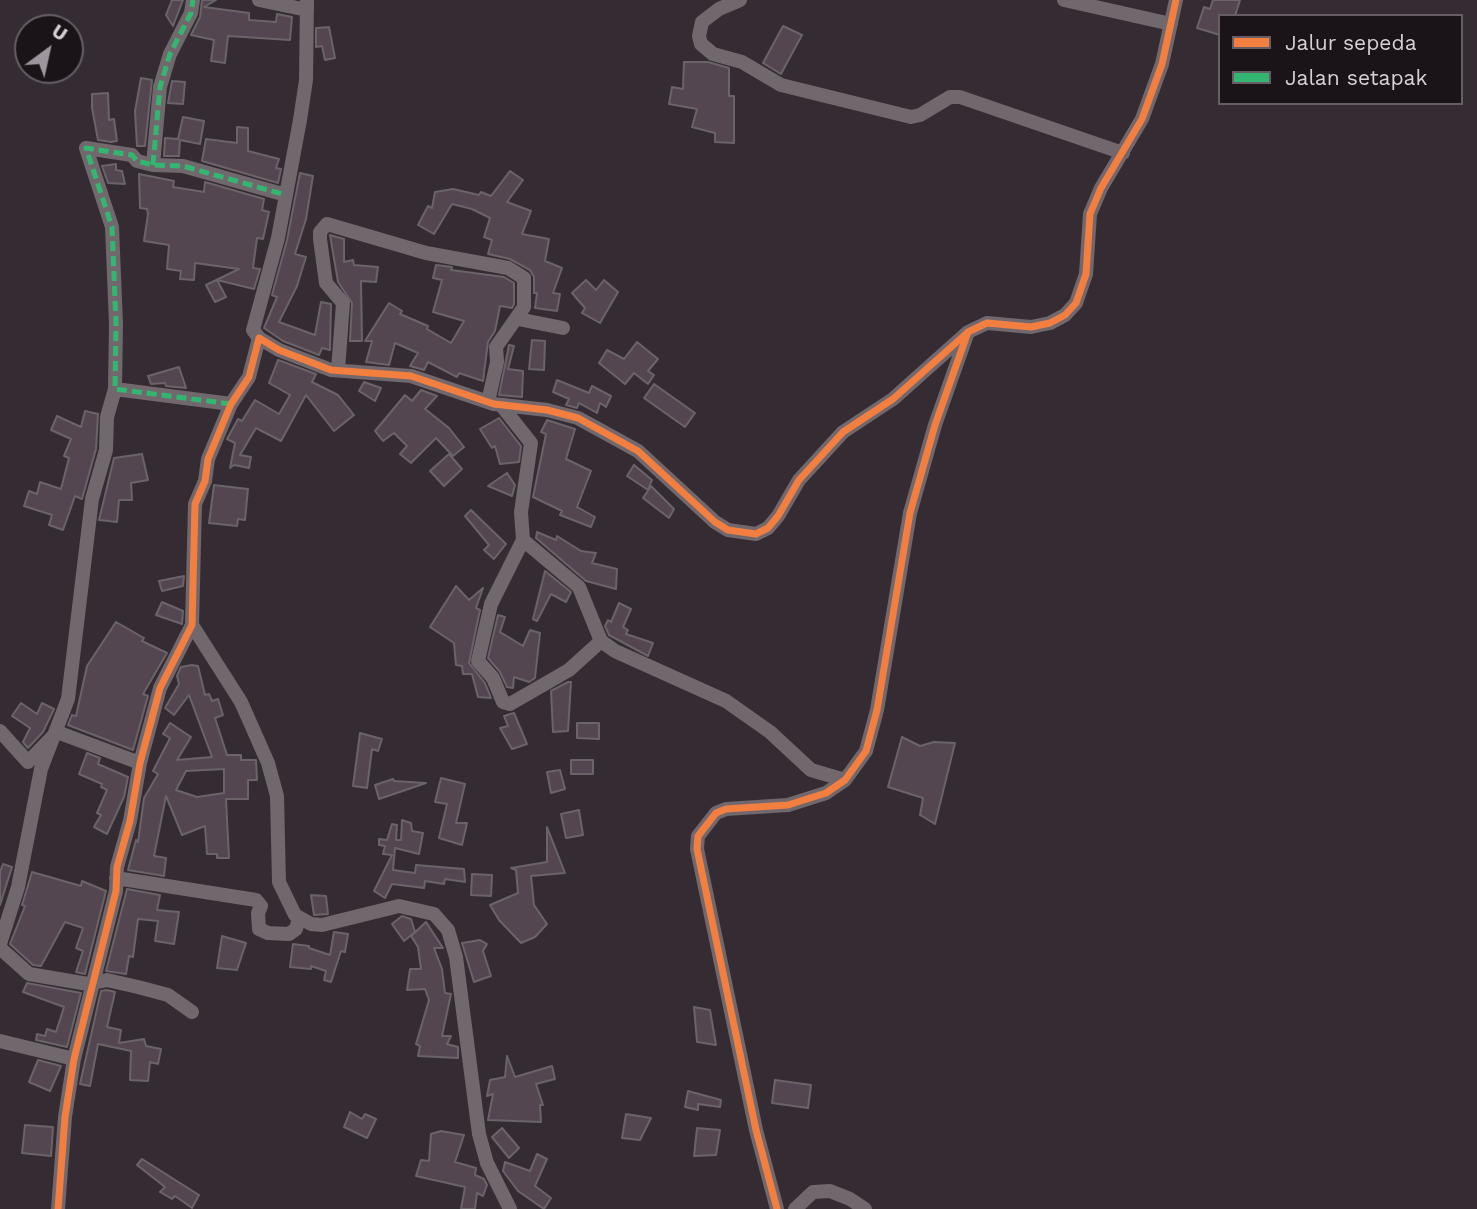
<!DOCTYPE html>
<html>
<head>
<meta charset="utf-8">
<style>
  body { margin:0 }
  #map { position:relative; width:1477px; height:1209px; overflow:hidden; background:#342c32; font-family:"Work Sans",sans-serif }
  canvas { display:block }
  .legend { position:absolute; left:1218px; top:14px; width:245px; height:91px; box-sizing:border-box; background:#1a1318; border:2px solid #665e64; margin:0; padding:9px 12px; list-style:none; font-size:21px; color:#d9cfd7 }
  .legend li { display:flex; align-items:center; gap:14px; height:35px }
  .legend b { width:35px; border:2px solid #665e64 }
  .north { position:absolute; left:14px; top:14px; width:70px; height:70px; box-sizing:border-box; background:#1a1318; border:2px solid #665e64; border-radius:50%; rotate:33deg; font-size:19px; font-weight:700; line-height:28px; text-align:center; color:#d9cfd7 }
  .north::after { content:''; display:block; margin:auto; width:24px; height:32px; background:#9f969d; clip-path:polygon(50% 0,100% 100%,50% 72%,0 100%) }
</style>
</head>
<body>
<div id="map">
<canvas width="1477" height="1209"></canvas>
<ul class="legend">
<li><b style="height:9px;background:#f27e40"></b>Jalur sepeda</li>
<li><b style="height:9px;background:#33b770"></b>Jalan setapak</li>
</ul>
<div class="north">U</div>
</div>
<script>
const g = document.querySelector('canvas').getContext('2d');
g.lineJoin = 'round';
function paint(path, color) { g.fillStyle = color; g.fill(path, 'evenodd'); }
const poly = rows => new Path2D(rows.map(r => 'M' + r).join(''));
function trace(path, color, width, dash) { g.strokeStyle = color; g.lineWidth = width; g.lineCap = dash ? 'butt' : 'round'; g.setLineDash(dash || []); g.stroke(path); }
const building = poly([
  [172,0,183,0,173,26,166,15,172,0],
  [202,0,216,0,204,7,249,13,249,20,276,22,277,14,292,17,290,40,228,36,225,63,211,61,214,40,191,35,200,17,202,0],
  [1213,0,1240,0,1235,16,1220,16,1220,35,1197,28,1204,7,1210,9,1213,0],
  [783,26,802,35,781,74,763,63,783,26],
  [329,27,335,58,325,60,322,46,316,47,316,28,329,27],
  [684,62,708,62,729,68,729,96,734,96,734,143,715,142,715,133,692,127,697,109,669,104,672,87,683,89,684,62],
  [141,78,152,80,145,146,137,146,135,111,141,78],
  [172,81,185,82,183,104,168,103,172,81],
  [108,93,109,120,114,119,117,141,111,142,98,140,92,108,92,94,108,93],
  [183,117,204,121,200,144,180,140,179,156,164,156,165,138,178,139,183,117],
  [237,127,248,128,248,151,279,159,276,168,281,169,278,183,202,161,206,139,237,143,237,127],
  [116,164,116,170,122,171,125,184,108,183,102,166,116,164],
  [510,171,523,180,507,202,531,211,522,234,549,239,545,261,562,268,553,293,560,294,557,311,535,308,537,293,534,293,534,277,530,270,510,259,488,254,492,240,484,237,490,218,472,209,452,204,434,234,418,225,428,206,432,208,435,192,453,189,479,195,481,192,491,196,510,171],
  [300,173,313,176,306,219,295,254,306,257,297,286,279,322,315,335,321,302,331,304,330,350,322,348,319,355,283,341,264,328,277,297,272,295,287,240,300,173],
  [139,174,174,181,173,187,204,192,205,182,264,199,262,210,269,212,263,239,257,238,253,268,260,269,254,289,217,280,226,297,215,302,206,285,239,269,195,263,194,280,180,279,181,271,167,269,169,245,144,241,148,214,147,209,140,208,139,174],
  [330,235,344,239,344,262,353,260,354,265,378,267,376,282,361,281,362,341,350,341,352,303,338,282,330,235],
  [436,265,452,267,451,270,504,277,514,283,514,304,512,308,500,306,495,331,488,342,483,381,459,373,457,377,428,362,424,370,410,366,418,353,395,343,389,365,366,362,372,341,365,341,389,303,402,311,400,314,428,326,427,329,451,343,464,321,433,312,442,280,433,278,436,265],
  [586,280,596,290,604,280,618,292,600,323,582,313,585,308,572,293,586,280],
  [532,340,545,341,544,370,529,369,532,340],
  [637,342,658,359,648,371,654,375,648,384,634,373,625,384,599,363,607,350,624,359,637,342],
  [509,345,514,346,508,369,523,371,522,397,499,395,509,345],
  [278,360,316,374,312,382,338,395,354,415,334,431,306,395,281,441,256,428,240,455,251,457,249,468,234,465,230,468,235,443,227,439,238,419,242,421,255,400,279,414,290,395,269,383,278,360],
  [179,367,186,388,166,386,165,383,151,384,148,376,179,367],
  [557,380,589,393,592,386,611,396,606,407,600,403,597,413,579,403,577,408,566,405,569,399,553,392,557,380],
  [364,382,381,388,375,401,359,391,364,382],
  [654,384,695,413,685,427,644,398,654,384],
  [421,390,437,396,425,409,449,428,464,447,453,456,436,438,411,463,400,454,407,446,394,433,383,441,375,431,405,395,412,401,421,390],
  [85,411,98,414,96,449,82,499,75,496,63,530,49,525,52,515,24,506,29,491,37,494,40,482,61,489,69,458,64,456,71,439,51,430,57,416,81,427,85,411],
  [499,418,521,446,519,462,500,464,495,446,492,448,480,429,499,418],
  [547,420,575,429,566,459,591,471,577,507,595,517,591,527,560,515,562,511,533,497,546,434,541,432,547,420],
  [142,454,148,480,131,483,132,500,119,500,117,522,99,520,114,458,142,454],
  [449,454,462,469,444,486,430,471,449,454],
  [634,465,652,480,648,490,627,476,634,465],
  [507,473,515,485,512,496,488,486,507,473],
  [214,485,248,489,245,520,238,519,237,526,209,523,214,485],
  [651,486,674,509,669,518,643,498,651,486],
  [471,510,506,544,494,559,484,550,489,545,465,516,471,510],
  [537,532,556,540,557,536,581,551,596,553,592,563,617,569,616,589,586,581,536,538,537,532],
  [545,571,571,592,566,602,551,594,537,621,533,619,545,571],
  [184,576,183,586,162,591,159,581,184,576],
  [456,586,469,600,483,588,476,608,480,610,469,663,485,683,491,698,478,697,472,674,463,674,462,666,456,665,454,643,430,627,456,586],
  [162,602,183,611,182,624,156,615,162,602],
  [619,603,631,609,623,627,628,630,626,634,653,643,648,656,609,635,605,626,608,620,611,622,619,603],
  [498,615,505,617,500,632,523,646,530,630,540,633,535,678,529,682,514,677,513,688,507,687,500,672,488,658,498,615],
  [116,622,144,638,142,641,167,653,143,694,148,696,133,750,68,725,72,715,76,716,87,666,116,622],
  [192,665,198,666,205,695,209,694,212,701,218,699,223,715,215,718,227,755,241,755,241,760,256,760,257,780,248,780,248,799,226,799,229,858,217,858,217,854,207,854,205,826,182,835,166,796,154,856,166,858,164,876,128,870,136,840,138,842,144,798,158,774,153,771,170,738,163,734,170,723,191,737,177,760,212,757,189,695,174,715,165,708,179,684,177,676,181,667,192,665],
  [224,769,224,793,197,797,176,790,186,771,224,769],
  [568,682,571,682,568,731,553,732,551,691,568,682],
  [21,703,37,714,42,703,54,709,43,732,28,748,23,742,30,728,12,716,21,703],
  [514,713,527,744,512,749,500,728,508,726,504,716,514,713],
  [577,723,599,723,599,739,577,738,577,723],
  [360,733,382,739,378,751,372,749,367,788,353,786,360,733],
  [902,737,920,746,934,742,955,743,935,824,920,815,923,798,888,787,902,737],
  [87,753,100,758,98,764,128,777,124,797,107,834,94,827,101,815,97,813,107,790,101,787,102,784,79,774,87,753],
  [571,760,593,760,593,774,571,774,571,760],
  [560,770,565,789,551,793,547,772,560,770],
  [441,778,465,784,456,823,467,823,462,845,439,838,447,804,435,802,441,778],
  [393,779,394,781,426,783,379,799,375,785,393,779],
  [579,810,583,835,566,838,561,814,579,810],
  [402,820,411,823,412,831,423,833,419,854,395,848,393,870,415,873,416,865,464,869,465,882,445,879,444,884,425,881,424,888,392,884,385,898,374,891,392,855,383,854,385,846,379,845,379,839,387,840,392,824,397,825,396,840,401,840,402,820],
  [547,827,565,873,531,876,534,905,547,924,535,937,521,943,499,920,490,905,518,893,516,870,511,868,547,862,547,827],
  [3,864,12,867,0,905,0,872,3,864],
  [32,872,81,886,82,881,106,891,85,974,76,972,83,951,76,948,83,928,65,922,41,966,33,965,10,944,25,906,22,905,32,872],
  [472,874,492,875,491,896,471,895,472,874],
  [127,889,160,895,157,910,179,912,174,944,155,941,158,921,138,919,133,957,129,956,126,974,106,971,127,889],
  [311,895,326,896,328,914,314,915,311,895],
  [402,916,411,919,415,932,404,941,392,924,402,916],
  [426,922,443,948,434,948,442,969,445,993,451,994,442,1036,451,1036,447,1044,458,1047,458,1058,418,1056,420,1046,416,1044,429,1000,425,989,407,990,410,969,421,969,418,947,411,936,426,922],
  [334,932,348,934,345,952,341,951,331,982,324,980,326,971,311,966,311,969,290,967,293,944,309,946,309,948,330,955,334,932],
  [222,936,246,943,237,970,217,968,222,936],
  [480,940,487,944,483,951,491,976,474,982,462,943,480,940],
  [27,983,81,993,67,1047,36,1040,37,1034,45,1036,47,1029,56,1032,64,1007,23,992,27,983],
  [107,990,115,992,107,1027,121,1030,119,1043,144,1039,146,1046,161,1049,158,1064,150,1062,148,1081,130,1080,131,1051,98,1044,90,1086,80,1084,101,991,107,990],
  [694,1007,710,1010,716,1045,697,1042,694,1007],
  [507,1056,515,1077,552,1066,555,1079,536,1084,543,1105,540,1105,541,1122,488,1120,493,1094,487,1096,490,1080,505,1077,507,1056],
  [38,1060,61,1066,50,1091,29,1082,38,1060],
  [775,1080,811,1085,808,1108,772,1103,775,1080],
  [688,1091,721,1100,720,1107,698,1104,698,1110,685,1107,688,1091],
  [350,1112,362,1119,365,1114,376,1119,367,1138,344,1127,350,1112],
  [626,1114,651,1118,640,1140,622,1138,626,1114],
  [25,1125,53,1127,51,1156,22,1153,25,1125],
  [502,1128,519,1148,509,1158,492,1137,502,1128],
  [697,1128,720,1130,716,1155,694,1156,697,1128],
  [441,1131,464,1135,455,1162,476,1168,475,1175,484,1179,487,1185,483,1196,477,1193,475,1209,461,1209,465,1187,416,1176,421,1160,429,1161,431,1134,441,1131],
  [537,1154,547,1159,535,1186,551,1198,544,1209,518,1191,503,1171,505,1162,530,1171,537,1154],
  [142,1159,199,1195,192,1208,175,1196,172,1199,160,1192,165,1187,137,1165,142,1159]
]);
paint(building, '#544651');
trace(building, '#6a6368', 2);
trace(poly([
  [259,0,307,10],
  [740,0,719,9,702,22,699,36,701,44,713,54,742,62,781,85,911,117,920,115,950,97,960,97,1123,153],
  [1064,0,1171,24],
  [153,165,160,87,170,54,191,13,193,0],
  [518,319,563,328],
  [259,338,253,330,278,238,300,120,306,80,307,0],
  [338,370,343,303,326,283,320,239,320,232,327,224,426,253,508,268,524,278,524,307,496,347,497,362,488,402],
  [231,404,115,389,116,324,112,227,86,148,132,155,137,161,153,165,183,166,286,195],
  [501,405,531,443,521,512,523,540,579,587,601,641,615,651,726,701,770,732,811,770,845,780],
  [523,540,491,604,478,661,493,678,503,702,510,704,569,670,601,641],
  [192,625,241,702,268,763,277,796,279,882,295,915,311,924,322,925,399,906,434,914,448,930,456,957,479,1134,487,1163,510,1209],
  [0,731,28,762,57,732,140,763],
  [116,878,256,900,261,906,258,913,259,929,268,933,289,934,296,929,299,918],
  [0,944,18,887,41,769,68,699,92,499,106,450,107,417,115,389],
  [0,948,29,974,88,984,107,980,138,987,168,995,192,1012],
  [0,1041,74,1059],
  [58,1209,65,1117,74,1059,116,891,117,867,130,821,140,763,160,688,192,625,195,504,205,481,208,459,231,404,249,377,259,338,279,350,331,370,411,376,494,404,547,410,578,418,638,451,715,522,728,530,756,534,768,528,778,516,799,480,843,432,893,399,968,332],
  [777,1209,756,1130,697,849,698,836,716,813,726,809,788,805,826,793,845,780,866,751,877,710,910,513,935,425,968,332,987,323,1031,327,1050,323,1065,315,1076,303,1086,274,1090,214,1101,188,1142,119,1162,64,1176,0],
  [795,1209,813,1192,830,1191,850,1199,865,1209]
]), '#71686e', 14);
trace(poly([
  [153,165,160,87,170,54,191,13,193,0],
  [231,404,115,389,116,324,112,227,86,148,132,155,137,161,153,165,183,166,286,195]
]), '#33b770', 5, [10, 5]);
trace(poly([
  [58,1209,65,1117,74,1059,116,891,117,867,130,821,140,763,160,688,192,625,195,504,205,481,208,459,231,404,249,377,259,338,279,350,331,370,411,376,494,404,547,410,578,418,638,451,715,522,728,530,756,534,768,528,778,516,799,480,843,432,893,399,968,332],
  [777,1209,756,1130,697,849,698,836,716,813,726,809,788,805,826,793,845,780,866,751,877,710,910,513,935,425,968,332,987,323,1031,327,1050,323,1065,315,1076,303,1086,274,1090,214,1101,188,1142,119,1162,64,1176,0]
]), '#f27e40', 7);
</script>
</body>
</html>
